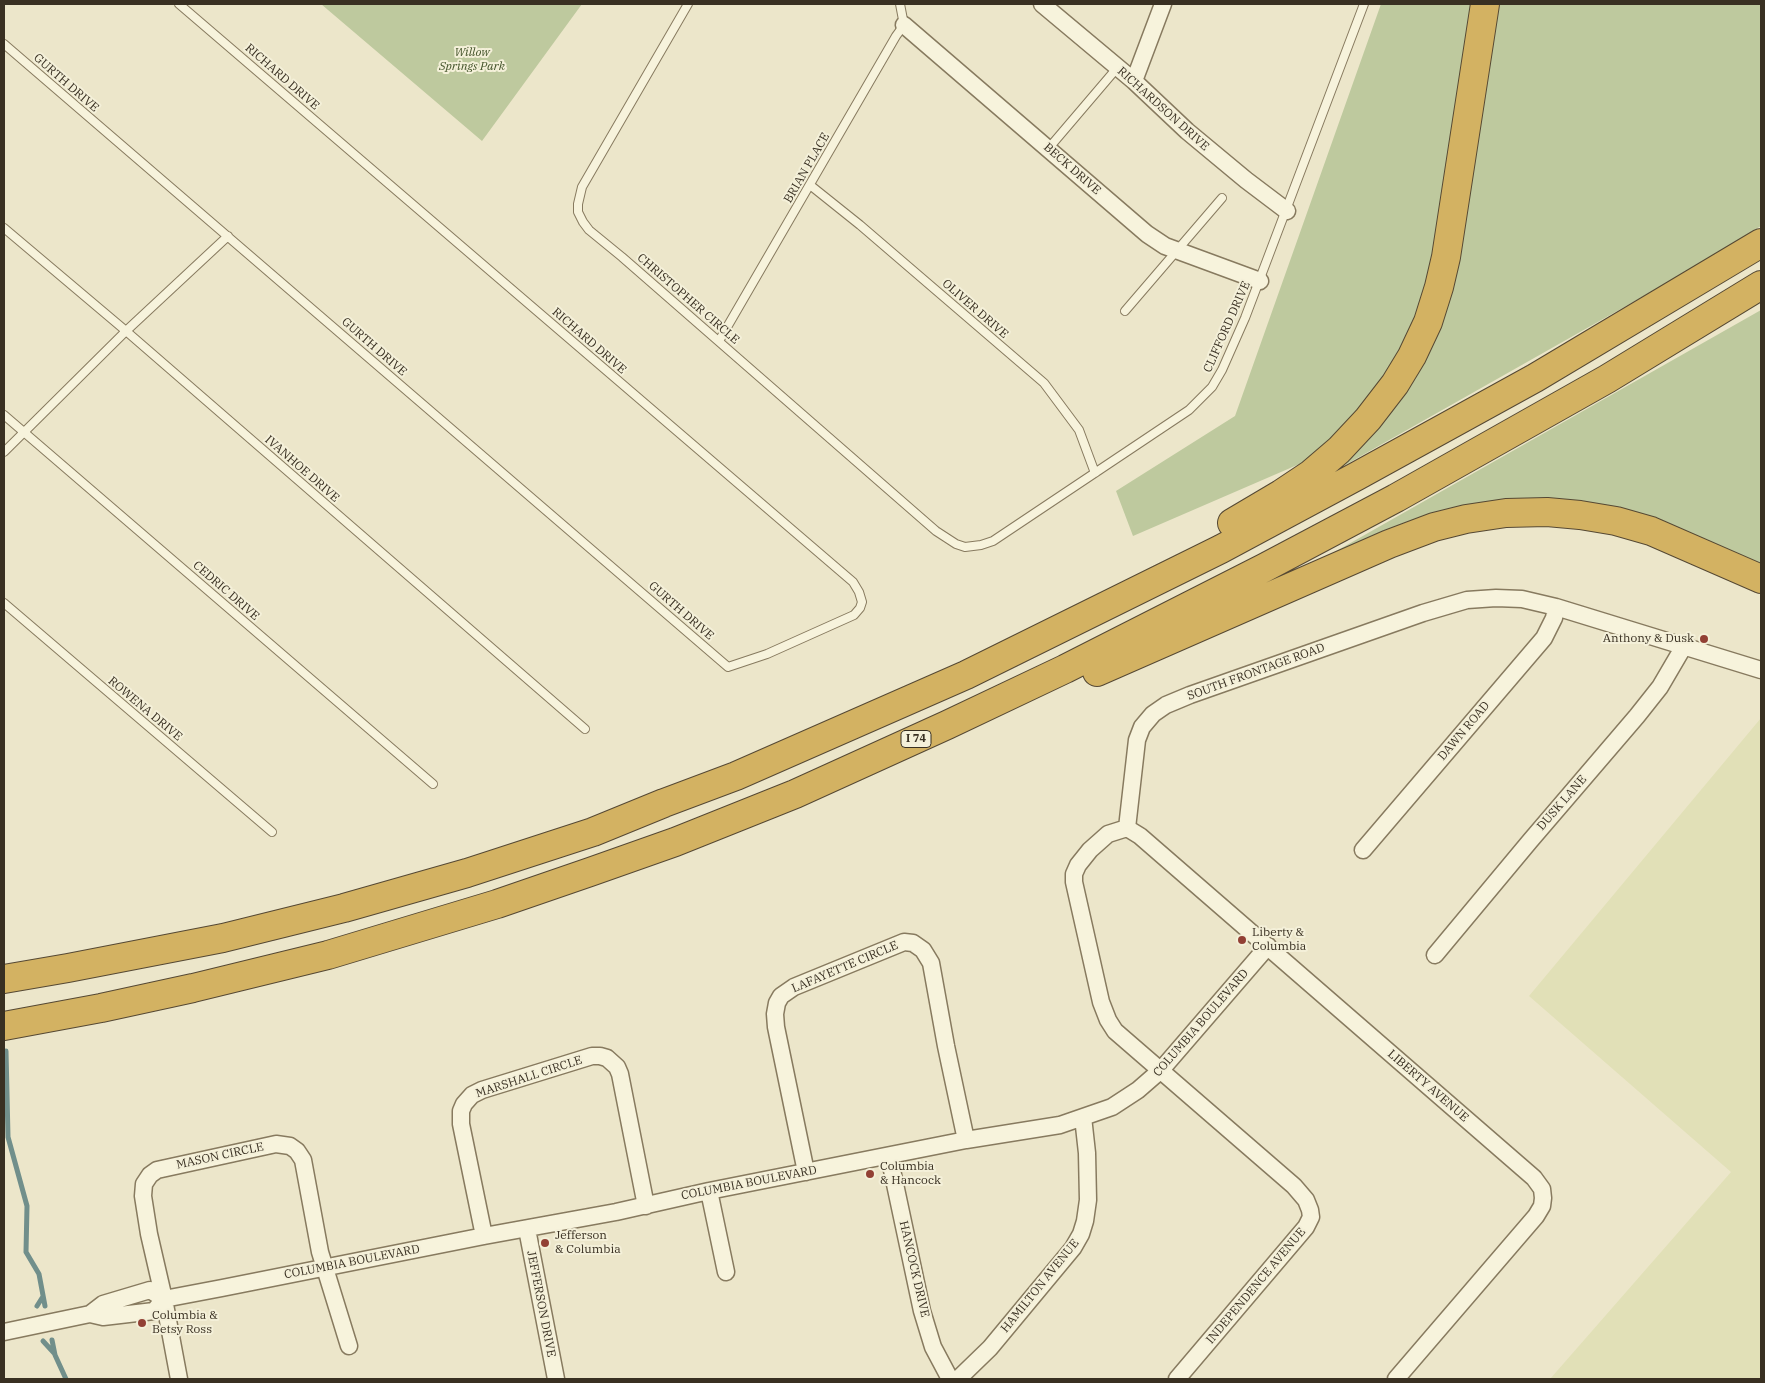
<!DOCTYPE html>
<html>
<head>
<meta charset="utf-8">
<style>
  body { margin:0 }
  #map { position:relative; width:1765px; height:1383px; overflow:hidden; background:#ece6ca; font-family:"IBM Plex Serif",serif }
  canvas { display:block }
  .frame { position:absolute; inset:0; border:5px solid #393022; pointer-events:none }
</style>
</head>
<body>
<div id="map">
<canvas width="1765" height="1383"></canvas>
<div class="frame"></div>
</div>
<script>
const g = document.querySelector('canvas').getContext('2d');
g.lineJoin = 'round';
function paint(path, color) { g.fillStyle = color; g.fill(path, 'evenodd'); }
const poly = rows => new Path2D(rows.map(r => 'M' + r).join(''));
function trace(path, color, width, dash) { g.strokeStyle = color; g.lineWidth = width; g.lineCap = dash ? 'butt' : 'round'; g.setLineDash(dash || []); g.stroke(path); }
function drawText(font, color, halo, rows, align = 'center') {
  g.font = font + ' "IBM Plex Serif",serif'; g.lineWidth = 4; g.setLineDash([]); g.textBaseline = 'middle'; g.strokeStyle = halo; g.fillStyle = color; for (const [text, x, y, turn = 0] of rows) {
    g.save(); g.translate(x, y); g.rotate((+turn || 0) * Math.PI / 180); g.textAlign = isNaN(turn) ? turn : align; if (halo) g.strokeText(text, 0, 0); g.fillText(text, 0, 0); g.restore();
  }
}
paint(poly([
  [1761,718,1761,1379,1550,1379,1731,1172,1529,996]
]), '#e1e0b7');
paint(poly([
  [321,4,582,4,482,141],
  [1381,4,1473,4,1439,230,1424,298,1397,360,1356,417,1318,456,1133,536,1116,491,1235,416],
  [1496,4,1761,4,1761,226,1672,280,1338,469,1406,387],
  [1761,310,1761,568,1593,507,1324,558]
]), '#bec99e');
trace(poly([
  [6,1051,8,1137,27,1206,26,1252,39,1274,45,1306],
  [37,1306,42,1298],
  [52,1340,55,1355,66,1379],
  [43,1341,54,1353]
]), '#718f8b', 5);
const service = poly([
  [688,4,582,187,578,204,578,212,583,222,589,230,622,257,936,531,956,544,965,547,981,545,993,541,1189,410,1212,387,1222,370,1245,318,1364,4],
  [4,44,728,667,767,654,854,615,860,608,862,602,859,592,853,582,179,4],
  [1048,149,1117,68],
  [810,185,860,225,1044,383,1079,430,1095,473],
  [4,228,126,331,585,729],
  [1125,311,1222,198],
  [719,341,896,36,904,25,900,4],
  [4,415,433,784],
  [4,452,126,331,228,236],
  [4,603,272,832]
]);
const minor = poly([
  [1042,4,1134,81,1187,131,1246,180,1287,211],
  [904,25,1147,234,1165,246,1260,281],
  [1134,81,1163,4],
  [1127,828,1140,836,1534,1178,1542,1189,1543,1198,1542,1206,1536,1216,1396,1379],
  [1127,828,1137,740,1142,727,1153,714,1166,705,1190,695,1423,613,1467,600,1496,598,1522,599,1556,607,1761,670],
  [1127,828,1108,834,1090,850,1078,865,1074,874,1074,882,1101,1002,1108,1020,1115,1031,1294,1186,1306,1200,1310,1210,1311,1217,1306,1227,1177,1379],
  [1363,850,1544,638,1554,618,1556,607],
  [1435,955,1530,841,1637,716,1660,687,1684,646],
  [887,1156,892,1170,922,1311,933,1347,950,1379],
  [806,1172,776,1027,775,1014,777,1003,781,996,794,987,904,942,913,943,923,950,931,963,946,1046,966,1140],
  [709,1191,726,1272],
  [527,1229,556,1379],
  [484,1236,461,1124,461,1111,464,1104,472,1095,482,1090,592,1056,600,1056,607,1058,617,1067,620,1074,646,1206],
  [90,1314,103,1317,154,1311,164,1299],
  [4,1332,90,1314,103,1304,150,1290,164,1299,222,1288,484,1236,616,1212,709,1191,966,1140,1060,1125,1112,1107,1138,1090,1161,1070,1268,946],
  [179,1379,164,1299,149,1234,143,1196,144,1184,150,1175,157,1170,276,1144,290,1146,297,1151,303,1160,320,1252,349,1346],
  [958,1379,990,1348,1073,1248,1081,1234,1085,1221,1088,1200,1087,1153,1083,1117]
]);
const motorway = poly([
  [1232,523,1281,494,1311,474,1339,450,1368,419,1395,384,1412,356,1428,322,1439,287,1446,257,1485,4],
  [1097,672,1389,544,1434,527,1466,519,1506,513,1547,512,1580,515,1616,521,1651,531,1761,579],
  [4,979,68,968,223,938,344,908,467,873,593,832,664,803,736,776,966,675,1221,549,1357,476,1535,378,1761,243],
  [4,1026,101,1008,193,988,328,955,497,904,590,872,675,842,795,794,947,725,1065,669,1264,568,1396,498,1607,379,1761,285]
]);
trace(service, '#877a5f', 10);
trace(minor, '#877a5f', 19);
trace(motorway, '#554833', 30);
trace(service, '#f7f3dc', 8);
trace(minor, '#f7f3dc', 16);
trace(motorway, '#d3b262', 28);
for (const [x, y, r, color] of [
  [1704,639,5,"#924034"],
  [1242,940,5,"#924034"],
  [870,1174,5,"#924034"],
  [545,1243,5,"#924034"],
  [142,1323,5,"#924034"]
]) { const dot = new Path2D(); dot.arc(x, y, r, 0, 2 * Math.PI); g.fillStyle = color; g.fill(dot); trace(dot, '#f4f0d9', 2); }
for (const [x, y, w] of [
  [916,739,30]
]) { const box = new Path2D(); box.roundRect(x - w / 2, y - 8.5, w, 17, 4); g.fillStyle = '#f4f0d9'; g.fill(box); trace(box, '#393022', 1); }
drawText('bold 11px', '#393022', null, [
  ["I 74",916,739]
]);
drawText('italic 12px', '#43532a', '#f4f0d9', [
  ["Willow",472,53],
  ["Springs Park",472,67]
]);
drawText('12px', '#393022', '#f4f0d9', [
  ["RICHARD DRIVE",282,77,41],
  ["GURTH DRIVE",66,83,41],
  ["RICHARDSON DRIVE",1163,109,42],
  ["BRIAN PLACE",807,168,-60],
  ["BECK DRIVE",1072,169,41],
  ["CHRISTOPHER CIRCLE",688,299,41],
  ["OLIVER DRIVE",975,309,41],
  ["CLIFFORD DRIVE",1227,327,-66],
  ["RICHARD DRIVE",589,341,41],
  ["GURTH DRIVE",374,347,41],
  ["IVANHOE DRIVE",302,469,41],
  ["CEDRIC DRIVE",226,591,41],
  ["GURTH DRIVE",681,611,41],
  ["SOUTH FRONTAGE ROAD",1256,672,-20],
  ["ROWENA DRIVE",145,709,40],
  ["DAWN ROAD",1464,731,-50],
  ["DUSK LANE",1562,803,-49],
  ["LAFAYETTE CIRCLE",845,967,-23],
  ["COLUMBIA BOULEVARD",1201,1023,-49],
  ["MARSHALL CIRCLE",529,1077,-18],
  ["LIBERTY AVENUE",1428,1086,41],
  ["MASON CIRCLE",220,1156,-12],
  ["COLUMBIA BOULEVARD",749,1183,-11],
  ["COLUMBIA BOULEVARD",352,1262,-11],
  ["HANCOCK DRIVE",914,1269,77],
  ["HAMILTON AVENUE",1040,1286,-51],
  ["INDEPENDENCE AVENUE",1256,1286,-50],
  ["JEFFERSON DRIVE",541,1304,79]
]);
drawText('12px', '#393022', '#f4f0d9', [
  ["Anthony & Dusk",1694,639,"right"],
  ["Liberty &",1252,933],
  ["Columbia",1252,947],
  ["Columbia",880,1167],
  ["& Hancock",880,1181],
  ["Jefferson",555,1236],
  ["& Columbia",555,1250],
  ["Columbia &",152,1316],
  ["Betsy Ross",152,1330]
], 'left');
</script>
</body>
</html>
